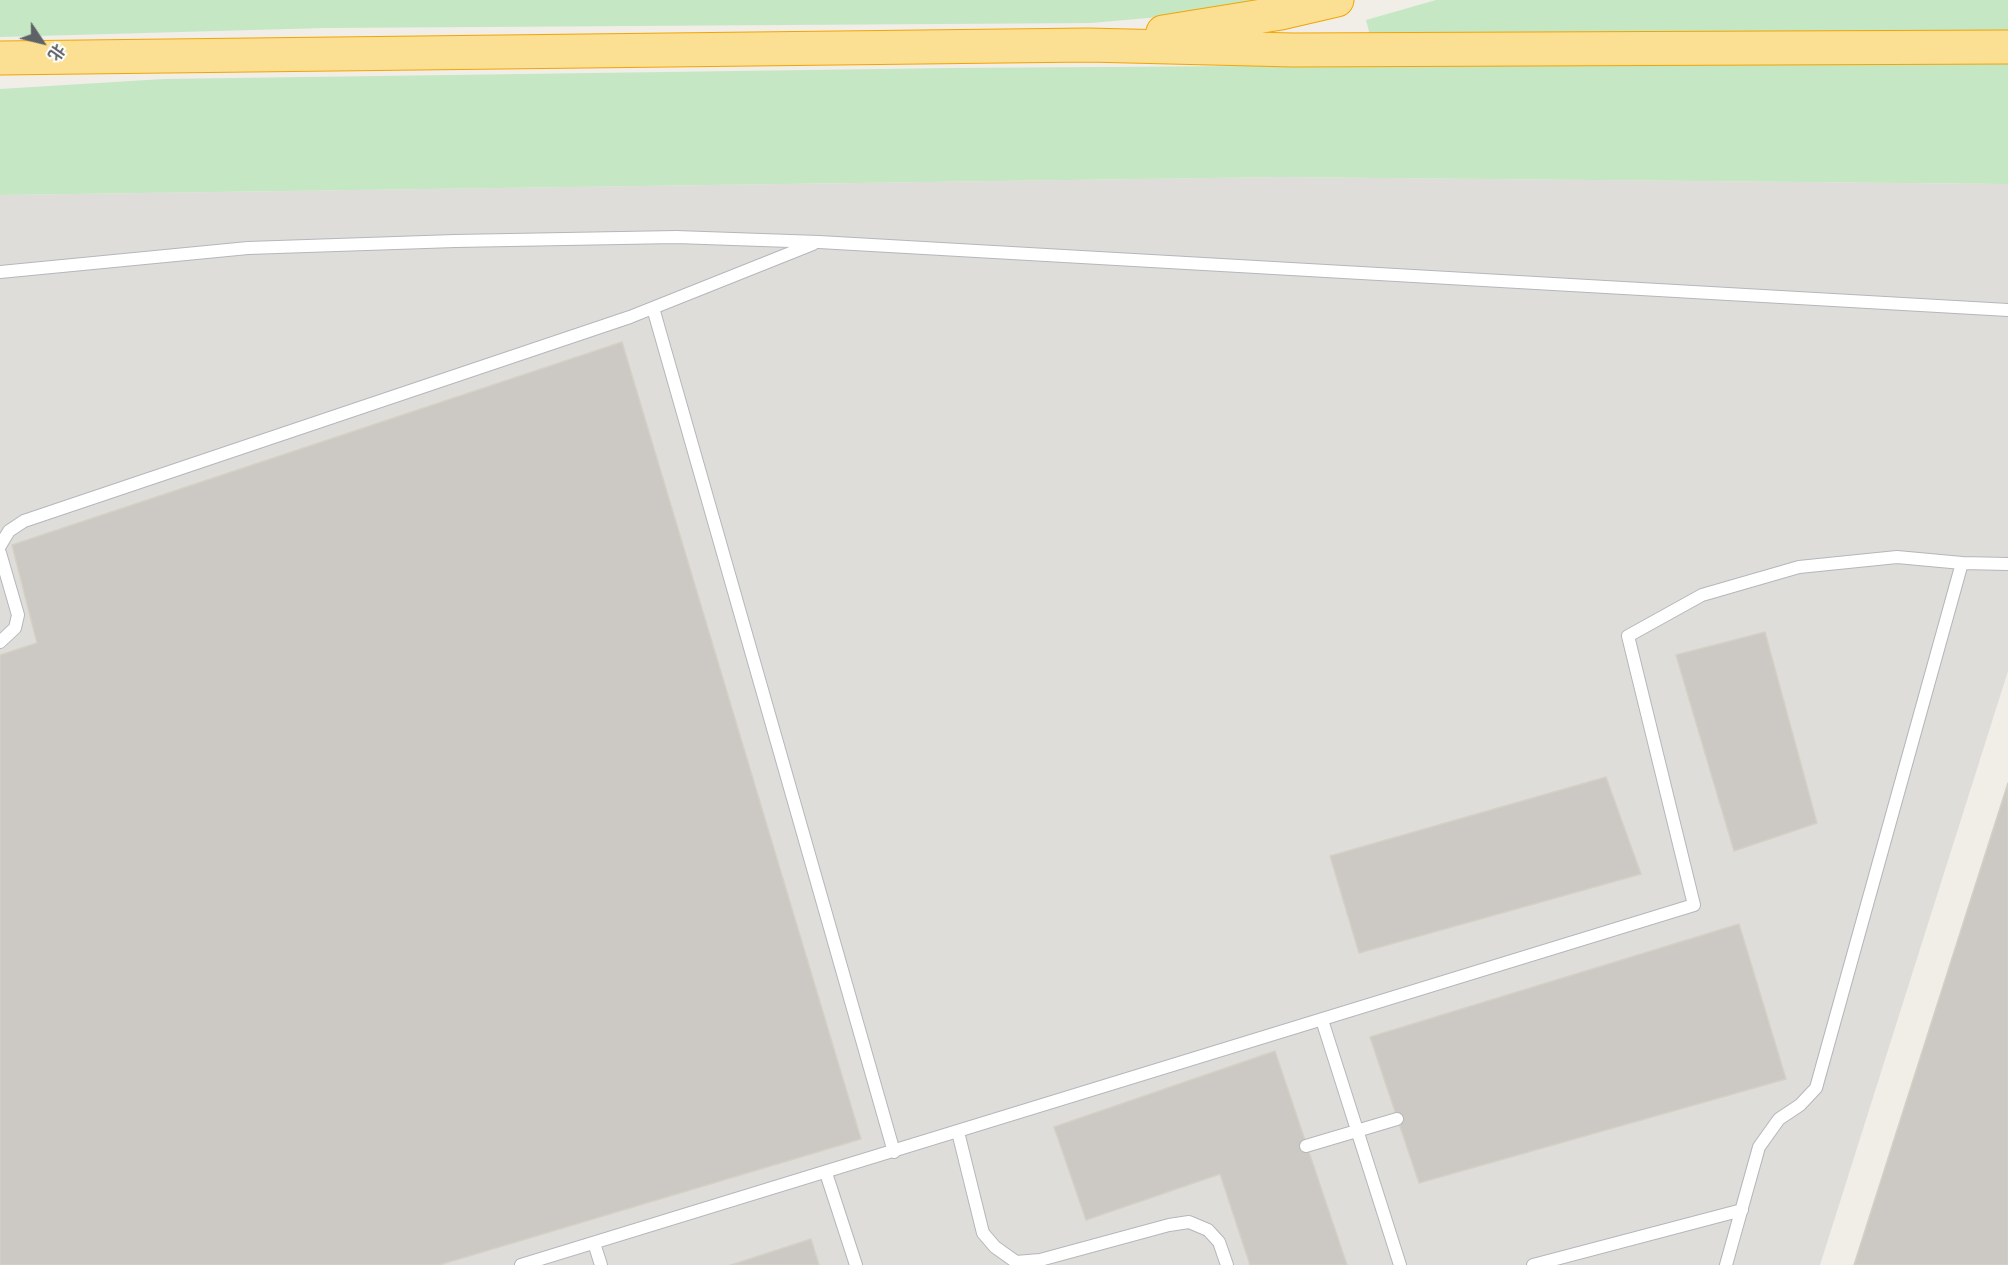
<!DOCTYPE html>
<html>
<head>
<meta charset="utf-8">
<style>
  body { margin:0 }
  #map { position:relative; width:2008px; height:1265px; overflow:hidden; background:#f0eee7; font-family:Barlow,"Noto Sans SC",sans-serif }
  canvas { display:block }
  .north { position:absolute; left:12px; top:12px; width:60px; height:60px; -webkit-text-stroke:4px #fff; paint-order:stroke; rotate:125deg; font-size:16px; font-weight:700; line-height:24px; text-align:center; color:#5e6267 }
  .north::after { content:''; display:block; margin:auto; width:21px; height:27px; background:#5e6267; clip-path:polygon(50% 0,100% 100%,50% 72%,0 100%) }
</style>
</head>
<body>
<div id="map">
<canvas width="2008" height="1265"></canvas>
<div class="north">北</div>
</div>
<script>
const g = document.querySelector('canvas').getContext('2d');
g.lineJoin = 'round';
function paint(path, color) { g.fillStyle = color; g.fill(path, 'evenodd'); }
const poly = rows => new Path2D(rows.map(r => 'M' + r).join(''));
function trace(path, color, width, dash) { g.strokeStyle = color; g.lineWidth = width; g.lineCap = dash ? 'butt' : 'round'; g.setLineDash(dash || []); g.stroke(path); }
paint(poly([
  [1281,177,2008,184,2008,671,1820,1265,0,1265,0,195]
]), '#dfddd9');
paint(poly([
  [0,0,1274,0,1205,13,1091,23,325,28,0,37],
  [1436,0,2008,0,2008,35,1370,35,1366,20],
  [2008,61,2008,184,1281,177,0,195,0,89,164,79,952,68]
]), '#c5e7c4');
const building = poly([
  [622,342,861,1139,439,1265,0,1265,0,655,37,643,12,545,622,342],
  [1765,632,1817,823,1734,851,1676,655,1765,632],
  [1606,777,1641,874,1359,953,1330,856,1606,777],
  [2008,783,2008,1265,1854,1265,2008,783],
  [1739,924,1786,1079,1419,1183,1370,1037,1739,924],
  [1275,1051,1347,1265,1250,1265,1220,1174,1086,1220,1054,1127,1275,1051],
  [811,1239,819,1265,731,1265,811,1239]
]);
paint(building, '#ccc9c4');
trace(building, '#d5d0c5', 1.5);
const lane = poly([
  [0,272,248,248,455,241,676,237,819,242,2008,310],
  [653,308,894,1152],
  [0,546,9,531,24,521,630,317,813,244],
  [0,553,18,615,15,628,0,642],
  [1322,1020,1400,1265],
  [958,1132,983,1233,995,1247,1016,1262,1040,1260,1169,1225,1189,1222,1208,1230,1219,1242,1227,1265],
  [1306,1146,1397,1119],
  [826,1173,856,1265],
  [594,1243,601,1265],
  [521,1265,1694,905,1628,636,1702,595,1799,567,1897,557,1962,563,2008,564],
  [1533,1265,1742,1210],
  [1726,1265,1759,1147,1779,1119,1800,1105,1816,1088,1962,563]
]);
const highway = poly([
  [1163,32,1281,13,1337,0],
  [0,58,1088,45,1293,50,2008,47]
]);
trace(lane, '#b4b7bb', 14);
trace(highway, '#f3a404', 35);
trace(lane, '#fff', 12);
trace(highway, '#fbdf93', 33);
</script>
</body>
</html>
